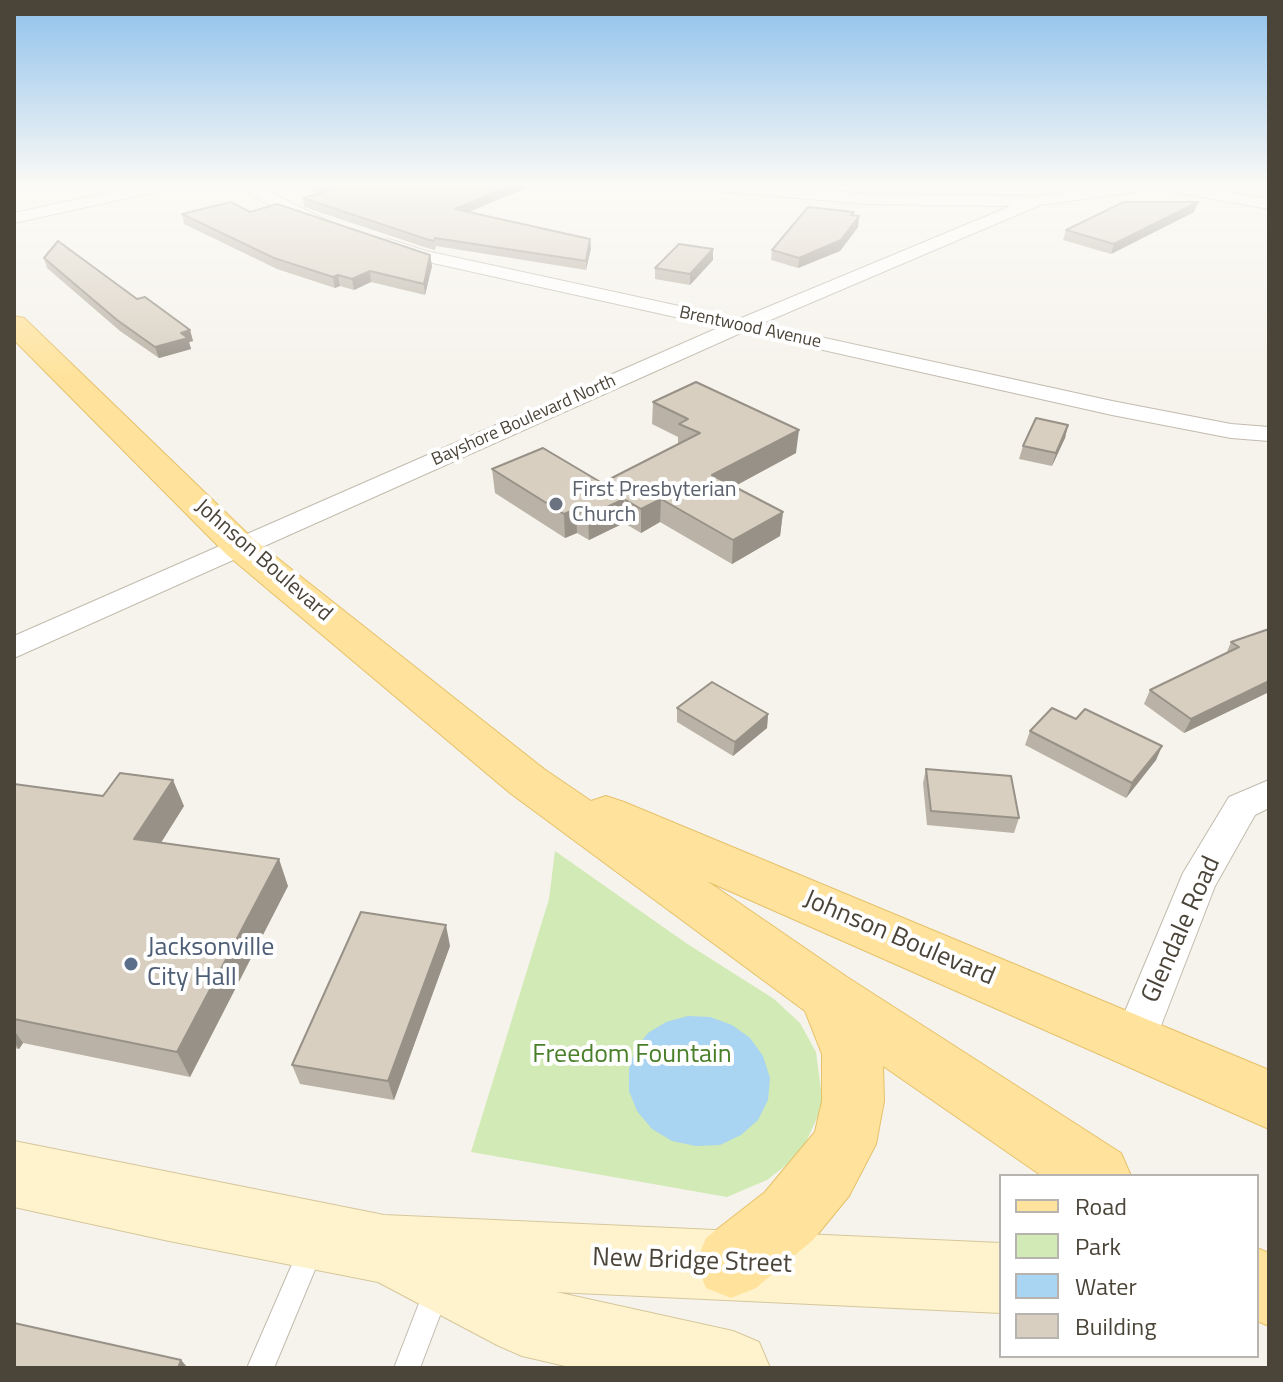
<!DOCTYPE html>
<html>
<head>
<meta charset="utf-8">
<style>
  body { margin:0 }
  #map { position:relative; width:1283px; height:1382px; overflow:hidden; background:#f6f3ec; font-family:"Titillium Web",sans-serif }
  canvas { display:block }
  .frame { position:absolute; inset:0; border:16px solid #4b4439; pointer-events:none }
  .legend { position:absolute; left:999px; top:1174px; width:260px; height:184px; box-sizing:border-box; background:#fff; border:2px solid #b7b4b0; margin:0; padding:10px 14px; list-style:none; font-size:24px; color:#4b4439 }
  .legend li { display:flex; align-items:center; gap:16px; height:40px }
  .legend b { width:40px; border:2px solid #b7b4b0 }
</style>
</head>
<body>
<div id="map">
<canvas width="1283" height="1382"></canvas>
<div class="frame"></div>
<ul class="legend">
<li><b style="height:10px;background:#ffe39c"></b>Road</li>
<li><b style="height:22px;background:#d2eab5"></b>Park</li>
<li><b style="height:22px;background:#a9d4f2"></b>Water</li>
<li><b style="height:22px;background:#d8cfc1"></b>Building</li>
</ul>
</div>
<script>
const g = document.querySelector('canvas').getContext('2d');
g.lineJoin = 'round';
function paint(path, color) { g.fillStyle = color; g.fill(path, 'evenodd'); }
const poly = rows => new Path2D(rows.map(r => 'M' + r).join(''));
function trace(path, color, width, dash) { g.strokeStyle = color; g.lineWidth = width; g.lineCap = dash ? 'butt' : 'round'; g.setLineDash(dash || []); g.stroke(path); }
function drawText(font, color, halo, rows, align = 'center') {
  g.font = font + ' "Titillium Web",sans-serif'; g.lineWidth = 8; g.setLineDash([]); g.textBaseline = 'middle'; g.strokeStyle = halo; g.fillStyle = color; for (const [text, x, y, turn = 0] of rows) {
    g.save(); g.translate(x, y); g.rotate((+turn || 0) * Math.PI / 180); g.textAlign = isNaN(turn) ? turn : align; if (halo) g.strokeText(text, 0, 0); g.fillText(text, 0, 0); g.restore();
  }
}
paint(poly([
  [555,851,686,943,774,999,800,1023,816,1052,823,1105,805,1144,785,1166,767,1180,727,1197,471,1152,549,899]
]), '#d2eab5');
paint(poly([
  [688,1016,710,1017,732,1025,750,1038,763,1056,770,1078,768,1100,758,1120,741,1135,720,1145,696,1146,672,1141,652,1129,637,1111,629,1091,629,1069,635,1050,648,1033,666,1022]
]), '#a9d4f2');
const service = poly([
  [312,1236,321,1239,324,1248,274,1368,247,1368,303,1239,312,1236],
  [437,1276,446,1280,450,1289,420,1368,394,1368,428,1280,437,1276]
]);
const minor = poly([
  [147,184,176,184,168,189,14,223,14,213,147,184],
  [233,184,253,184,330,222,322,227,290,217,233,184],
  [683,184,745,184,868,194,1036,196,1125,184,1182,184,1269,199,1269,209,1157,189,1040,205,761,324,1112,401,1231,424,1269,427,1269,441,1231,438,1112,415,743,332,14,658,14,636,720,327,415,259,383,248,380,244,383,240,389,239,426,251,739,319,1011,206,868,204,691,189,683,184],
  [1269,780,1269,808,1255,815,1215,886,1150,1054,1135,1060,1120,1054,1113,1040,1183,873,1229,797,1269,780]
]);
const secondary = poly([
  [14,1141,384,1215,1001,1243,1001,1313,556,1292,733,1331,759,1342,770,1368,574,1368,522,1356,497,1345,378,1282,169,1241,14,1207,14,1141]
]);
const primary = poly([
  [14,316,24,318,252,538,544,769,591,801,606,796,624,802,1269,1070,1269,1129,707,881,847,977,1121,1153,1131,1176,1042,1176,883,1066,884,1101,876,1144,849,1196,813,1240,756,1288,731,1298,706,1288,696,1263,706,1238,765,1192,815,1132,822,1101,822,1054,805,1011,510,793,226,554,14,340,14,316],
  [1257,1248,1269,1253,1269,1326,1257,1321,1257,1248]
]);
trace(service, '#c2bbae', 2);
trace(minor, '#c2bbae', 2);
trace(secondary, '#d6c79b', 2);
trace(primary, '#e6c16a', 2);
paint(service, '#fff');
paint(minor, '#fff');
paint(secondary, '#fff3cd');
paint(primary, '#ffe39c');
paint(poly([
  [299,184,535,184,469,212,591,248,586,270,436,246,435,250,427,248,304,207,303,198,319,194],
  [854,212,853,216,859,216,858,227,840,251,798,268,771,260,772,250],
  [1194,212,1111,254,1063,240,1066,230],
  [182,214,430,255,432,266,425,295,371,282,354,290,340,286,335,288,277,269,184,224],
  [713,249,713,260,690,285,655,279,655,268],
  [44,258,137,299,190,330,193,341,189,342,191,349,159,358,120,331,47,268],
  [653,402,796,453,733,487,783,512,780,536,732,564,660,522,641,533,624,523,589,540,577,533,565,538,495,493,492,469,602,483,678,444,678,437,652,424],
  [1068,425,1065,438,1052,466,1019,459,1023,446],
  [1269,629,1269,692,1184,733,1144,704,1150,690,1226,654,1231,642],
  [677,708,768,714,767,728,733,756,677,722],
  [1076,719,1162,746,1156,760,1126,798,1025,745,1030,731],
  [926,769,1019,818,1014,833,927,825,923,783],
  [14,784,184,806,161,843,288,886,190,1077,23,1043,19,1049,14,1048],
  [450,946,394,1100,300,1084,292,1065]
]), '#bab2a6');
paint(poly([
  [515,184,535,184,456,217,455,209],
  [1198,202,1194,212,1111,254,1114,244],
  [859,216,858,227,840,251,798,268,799,258],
  [590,239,591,248,586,270,586,261],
  [713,249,713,260,690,285,690,274],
  [430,255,432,266,425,295,424,284],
  [370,271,371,282,354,290,352,279],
  [338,275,340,286,335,288,333,277],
  [190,330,193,341,189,342,191,349,159,358,155,347,181,333],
  [1068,425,1065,438,1052,466,1056,453],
  [799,430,796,453,711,499,712,475],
  [624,499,624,523,589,540,588,516],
  [661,499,660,522,641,533,641,509],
  [576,509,577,533,565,538,564,514],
  [783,512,780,536,732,564,733,540],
  [1269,681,1269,692,1184,733,1191,719],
  [768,714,767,728,733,756,735,742],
  [1162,746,1156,760,1126,798,1132,783],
  [173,780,184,806,146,866,134,839],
  [279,859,288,886,190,1077,177,1052],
  [446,925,450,946,394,1100,388,1081],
  [14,1030,23,1043,19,1049,14,1042],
  [181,1360,188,1368,178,1368]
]), '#979187');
const building = poly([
  [314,184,515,184,455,209,590,239,586,261,435,238,434,241,426,239,303,198,328,191,314,184],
  [231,202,250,212,277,204,430,255,424,284,370,271,352,279,338,275,333,277,274,258,182,214,231,202],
  [1124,202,1198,202,1114,244,1066,230,1124,202],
  [808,207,854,212,851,215,859,216,841,240,799,258,772,250,808,207],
  [58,241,137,299,145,297,190,330,181,333,188,338,155,347,117,320,44,258,58,241],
  [679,244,713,249,690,274,655,268,679,244],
  [696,382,799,430,712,475,783,512,733,540,661,499,641,509,624,499,588,516,576,509,564,514,492,469,543,448,602,483,700,433,679,424,688,419,653,402,696,382],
  [1036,418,1068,425,1056,453,1023,446,1036,418],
  [1269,629,1269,681,1191,719,1150,690,1239,647,1231,642,1269,629],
  [712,682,768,714,735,742,677,708,712,682],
  [1052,708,1076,719,1085,709,1162,746,1132,783,1030,731,1052,708],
  [926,769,1011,776,1019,818,931,811,926,769],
  [120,773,173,780,134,839,279,859,177,1052,14,1019,14,784,103,796,120,773],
  [361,912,446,925,388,1081,292,1065,361,912],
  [14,1323,181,1360,178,1368,14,1368,14,1323]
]);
paint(building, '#d8cfc1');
trace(building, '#979187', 2);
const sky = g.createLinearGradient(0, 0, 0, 377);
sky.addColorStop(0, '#8fc1ec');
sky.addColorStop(0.49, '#fbfaf6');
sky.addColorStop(1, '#fbfaf600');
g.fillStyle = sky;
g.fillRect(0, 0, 1283, 377);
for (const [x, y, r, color] of [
  [556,504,8,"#6b7280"],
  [131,964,8,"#5c6f8a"]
]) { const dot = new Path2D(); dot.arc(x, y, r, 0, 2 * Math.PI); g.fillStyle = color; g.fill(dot); trace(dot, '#fff', 3); }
drawText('18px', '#4b4439', '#fff', [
  ["Brentwood Avenue",750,328,12],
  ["Bayshore Boulevard North",524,421,-24]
]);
drawText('22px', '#5b616d', '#fff', [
  ["First Presbyterian",572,491],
  ["Church",572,516]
], 'left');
drawText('22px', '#4b4439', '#fff', [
  ["Johnson Boulevard",263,561,41]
]);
drawText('26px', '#4b4439', '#fff', [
  ["Glendale Road",1182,930,-66],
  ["Johnson Boulevard",899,939,23],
  ["New Bridge Street",692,1262,2]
]);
drawText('26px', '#4e5e75', '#fff', [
  ["Jacksonville",147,949],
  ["City Hall",147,979]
], 'left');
drawText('26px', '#4a7f2a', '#fff', [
  ["Freedom Fountain",632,1056]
]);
</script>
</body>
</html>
